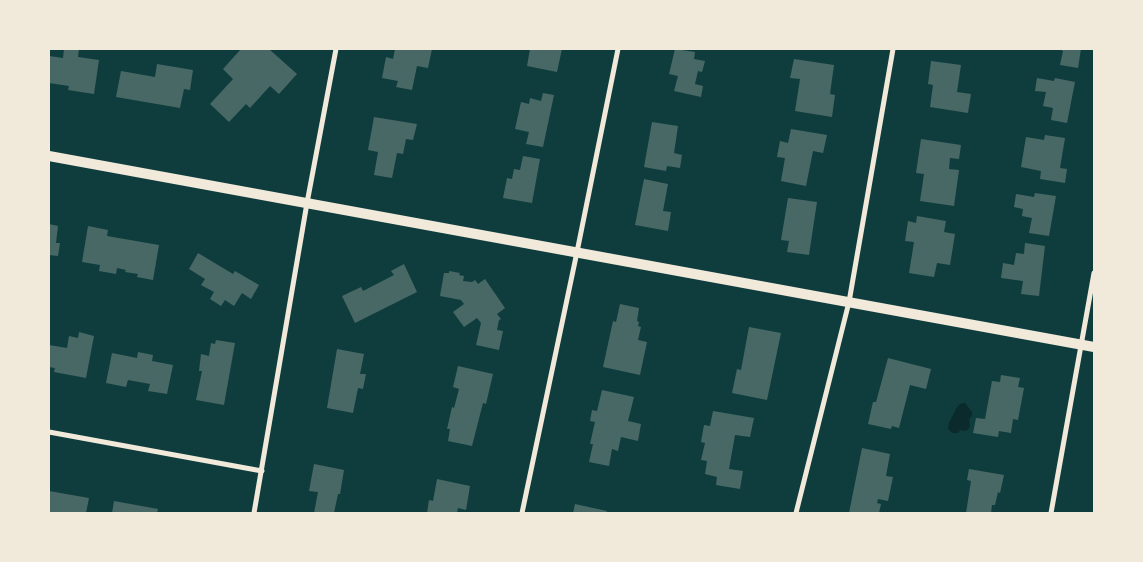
<!DOCTYPE html>
<html>
<head>
<meta charset="utf-8">
<style>
  body { margin:0 }
  #map { position:relative; width:1143px; height:562px; overflow:hidden; background:#0f3d3e; font-family:Helvetica,sans-serif }
  canvas { display:block }
  .frame { position:absolute; inset:0; border:50px solid #f1e9da; pointer-events:none }
</style>
</head>
<body>
<div id="map">
<canvas width="1143" height="562"></canvas>
<div class="frame"></div>
</div>
<script>
const g = document.querySelector('canvas').getContext('2d');
g.lineJoin = 'round';
function paint(path, color) { g.fillStyle = color; g.fill(path, 'evenodd'); }
const poly = rows => new Path2D(rows.map(r => 'M' + r).join(''));
function trace(path, color, width, dash) { g.strokeStyle = color; g.lineWidth = width; g.lineCap = dash ? 'butt' : 'round'; g.setLineDash(dash || []); g.stroke(path); }
paint(poly([
  [965,403,972,412,972,416,969,419,970,427,966,431,960,430,958,433,952,433,948,429,949,423,957,407,960,404]
]), '#0a2a2b');
paint(poly([
  [64,49,79,49,78,57,99,60,94,94,68,90,69,86,49,83,49,56,63,58],
  [241,49,269,49,297,74,279,94,270,86,250,108,246,104,229,122,210,104,233,79,223,69],
  [395,49,432,49,428,68,417,66,412,90,396,87,398,81,382,78,386,57,393,59],
  [530,49,562,49,557,72,527,66],
  [675,49,695,52,694,59,705,61,702,72,698,71,695,84,703,86,701,97,674,91,678,76,669,74],
  [1059,49,1081,49,1078,68,1060,65,1063,51],
  [794,59,834,65,830,94,835,95,832,117,795,111,800,79,790,78],
  [931,61,961,65,957,92,971,94,968,113,930,107,933,85,928,84],
  [157,64,193,70,190,90,184,89,180,108,116,97,121,71,155,77],
  [1037,78,1054,81,1055,78,1075,82,1067,123,1051,120,1053,108,1043,106,1046,92,1035,91],
  [543,93,554,95,543,147,526,144,529,132,515,129,521,102,529,104,530,98,541,101],
  [374,117,417,124,413,140,406,139,403,154,397,153,392,178,374,175,378,152,368,150],
  [652,122,678,126,674,153,682,155,680,168,667,166,666,171,644,167],
  [791,129,827,135,823,153,813,151,806,186,781,181,785,158,777,157,780,141,788,143],
  [1045,135,1065,138,1060,168,1067,169,1065,183,1040,179,1041,171,1021,167,1026,137,1044,140],
  [921,139,961,145,959,159,950,158,949,169,959,170,954,206,920,201,924,174,916,173],
  [523,156,540,159,532,203,503,198,507,178,512,179,514,169,520,170],
  [644,179,668,184,663,211,671,212,668,231,635,225],
  [1035,193,1056,196,1049,236,1029,233,1032,218,1022,216,1023,209,1014,207,1016,194,1034,197],
  [788,198,817,202,809,255,787,252,789,241,781,240],
  [917,216,946,221,944,232,955,234,950,265,937,263,934,277,909,273,914,242,905,241,908,221,916,223],
  [49,224,58,226,56,243,60,243,58,256,49,255],
  [88,226,108,230,107,236,159,245,153,280,137,277,138,274,125,272,126,270,117,268,116,274,99,271,100,265,82,262],
  [1025,243,1045,246,1039,296,1021,294,1023,281,1001,278,1003,263,1014,265,1016,253,1024,254],
  [198,253,233,274,235,271,259,285,251,299,242,293,234,306,225,300,221,306,210,299,214,292,201,285,205,279,189,269],
  [404,264,417,292,355,323,342,296,361,287,363,291,394,275,391,271],
  [449,271,460,273,459,275,464,276,463,281,472,282,475,280,478,284,485,279,505,308,497,314,501,319,499,320,497,330,503,331,499,350,476,345,481,323,477,318,464,327,453,312,464,304,461,300,440,296,444,273,449,273],
  [620,304,639,308,637,321,639,322,638,326,641,327,638,340,647,342,640,375,603,367,613,321,616,322],
  [749,327,781,333,767,400,732,393,737,369,741,370],
  [79,332,94,336,86,378,54,372,55,368,49,367,49,345,67,348,69,336,78,338],
  [216,340,235,343,224,405,196,400,202,371,199,371,201,354,209,356,211,343,215,344],
  [337,349,364,354,360,374,366,374,363,389,358,388,353,413,327,408],
  [138,352,153,355,152,361,173,365,167,394,148,391,150,384,128,380,126,387,106,383,112,353,137,358],
  [888,358,931,369,926,389,910,385,899,428,892,426,891,429,868,424,873,402,876,402],
  [458,366,493,374,486,404,483,403,472,446,448,441,450,429,447,429,452,407,454,408,459,389,453,387],
  [1001,375,1020,378,1018,387,1024,388,1018,420,1013,419,1011,433,999,431,998,437,973,433,976,418,985,419,992,381,1000,382],
  [602,390,634,397,628,421,641,424,638,441,621,437,618,451,612,449,609,466,589,462,593,444,590,444,595,422,590,421,592,410,597,411],
  [713,411,754,418,750,437,735,435,729,469,743,471,740,489,716,485,717,477,705,474,707,461,701,460,705,443,701,442,704,425,710,426],
  [862,448,890,454,886,476,893,477,888,501,878,499,877,503,881,504,879,513,849,513],
  [314,464,344,470,340,494,338,494,334,513,314,513,318,492,309,491],
  [969,469,1004,475,1000,493,998,492,995,505,992,505,991,513,966,513,971,481,967,480],
  [437,479,470,486,466,510,458,508,457,513,427,513,429,500,433,501],
  [49,491,89,498,86,513,49,513],
  [114,501,158,509,157,513,112,513],
  [575,504,607,511,606,513,573,513]
]), '#486865');
trace(poly([
  [49,432,262,471],
  [254,513,307,203,336,49],
  [522,513,577,252,618,49],
  [796,513,849,302,893,49],
  [1051,513,1094,273]
]), '#f1e9da', 5);
trace(poly([
  [49,156,1094,347]
]), '#f1e9da', 10);
</script>
</body>
</html>
